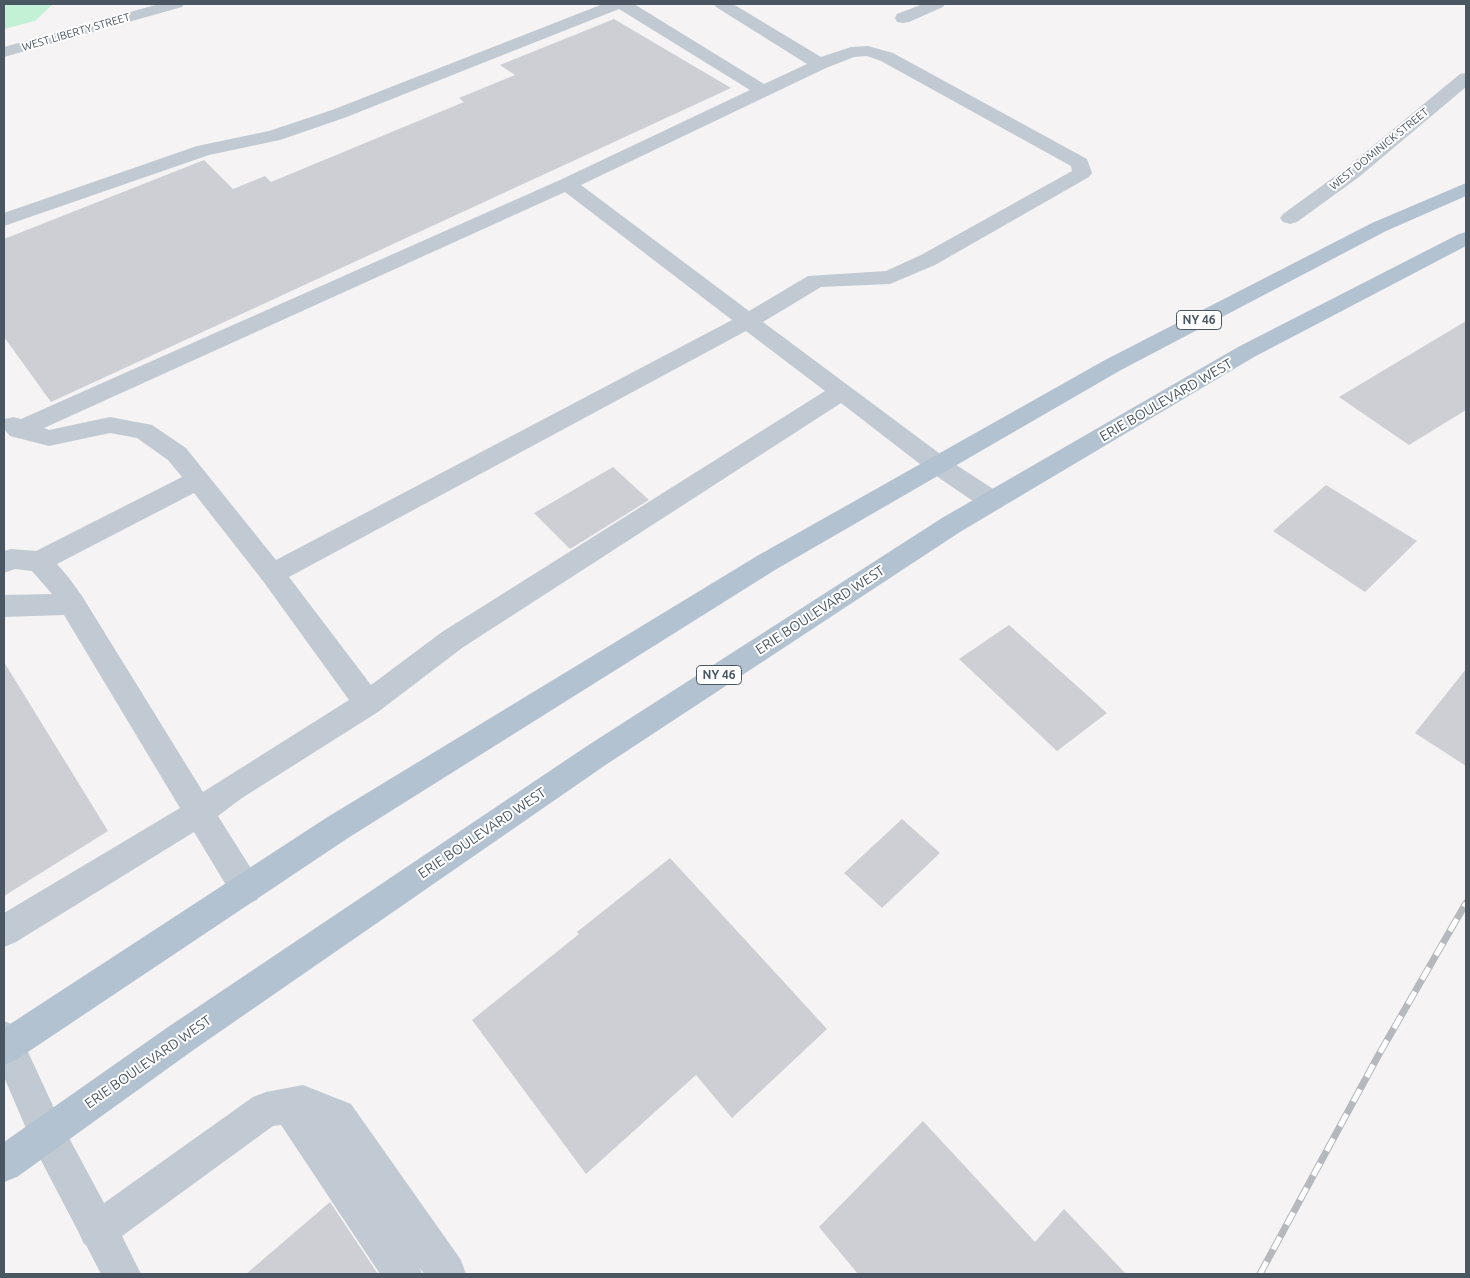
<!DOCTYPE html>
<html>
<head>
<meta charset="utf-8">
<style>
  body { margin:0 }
  #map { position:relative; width:1470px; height:1278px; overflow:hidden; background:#f5f3f3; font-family:Ubuntu,sans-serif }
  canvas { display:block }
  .frame { position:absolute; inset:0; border:5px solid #4a5661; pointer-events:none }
</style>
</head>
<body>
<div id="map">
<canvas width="1470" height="1278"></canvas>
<div class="frame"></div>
</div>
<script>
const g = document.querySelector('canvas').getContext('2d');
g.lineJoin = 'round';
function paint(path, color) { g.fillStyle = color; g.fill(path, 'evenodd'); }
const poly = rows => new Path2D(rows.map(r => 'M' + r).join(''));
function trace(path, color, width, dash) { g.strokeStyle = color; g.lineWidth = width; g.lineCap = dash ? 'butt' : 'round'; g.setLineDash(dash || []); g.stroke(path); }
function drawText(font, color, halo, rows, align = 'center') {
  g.font = font + ' Ubuntu,sans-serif'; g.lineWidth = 4; g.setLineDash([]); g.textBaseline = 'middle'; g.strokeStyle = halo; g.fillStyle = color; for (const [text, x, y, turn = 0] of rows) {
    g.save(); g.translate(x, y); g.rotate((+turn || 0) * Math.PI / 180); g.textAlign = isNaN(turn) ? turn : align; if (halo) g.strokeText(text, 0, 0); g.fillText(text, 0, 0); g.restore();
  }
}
paint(poly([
  [4,4,53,4,35,21,4,29]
]), '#c3f1d5');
paint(poly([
  [614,19,731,88,51,402,4,337,4,239,204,160,233,189,265,176,271,182,464,102,459,98,515,75,500,65],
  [1466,321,1466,410,1409,445,1339,397],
  [613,467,649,500,570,549,534,513],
  [1326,485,1417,541,1365,592,1273,531],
  [1009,625,1107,713,1057,751,959,659],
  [4,662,108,831,4,896],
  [1466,669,1466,766,1415,733],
  [902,819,940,853,882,908,844,873],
  [670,858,827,1029,732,1118,696,1075,586,1174,472,1020,579,934,577,932],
  [923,1121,1035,1242,1064,1209,1126,1274,858,1274,819,1227],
  [330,1202,378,1274,246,1274]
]), '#cdcfd5');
paint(poly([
  [159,4,184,4,182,7,4,57,4,47,159,4],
  [603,4,634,4,764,84,807,64,716,7,714,4,733,4,821,57,851,47,868,46,893,53,1087,159,1092,173,1089,177,935,265,890,284,821,287,763,322,947,459,1001,494,1005,501,1001,508,992,510,983,508,929,471,841,403,462,648,378,712,242,798,218,816,257,878,262,889,257,900,246,904,235,900,194,832,16,942,4,947,4,913,180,808,64,615,4,617,4,595,52,594,32,571,15,569,4,573,4,551,11,549,36,551,182,477,168,460,137,438,110,433,49,446,10,436,4,429,5,419,13,417,21,419,560,180,750,90,619,9,344,118,280,140,209,155,4,226,4,213,197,146,269,131,332,110,603,4],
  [867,56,881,61,1071,166,1072,171,921,255,886,271,808,276,749,311,581,185,826,68,854,57,867,56],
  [565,192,732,320,276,560,186,448,152,425,110,417,49,430,44,428,565,192],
  [746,331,825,391,442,632,371,685,289,577,746,331],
  [194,493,263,581,349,700,203,792,82,596,69,578,57,564,194,493],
  [923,4,945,4,943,7,909,22,903,23,897,22,895,18,897,14,923,4],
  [1466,73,1466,87,1359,177,1297,222,1290,224,1283,222,1280,218,1283,214,1345,169,1460,74,1466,73],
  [4,1021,16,1026,60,1121,104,1203,253,1097,266,1092,303,1085,351,1104,461,1260,466,1274,424,1274,420,1268,422,1274,380,1274,281,1125,273,1126,122,1236,141,1274,101,1274,86,1245,84,1244,78,1231,34,1147,4,1077,4,1021]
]), '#c1cad2');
paint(poly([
  [1466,183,1466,196,1386,231,1121,370,775,570,348,838,16,1060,4,1065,4,1028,326,818,757,556,1105,360,1372,223,1466,183],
  [1466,232,1466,246,1254,357,960,532,607,764,192,1051,17,1177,4,1182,4,1142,168,1027,587,746,942,518,1238,347,1459,234,1466,232]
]), '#b3c2d1');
const rail = poly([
  [1260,1274,1378,1056,1466,903]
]);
trace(rail, '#b5b8bd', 7);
trace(rail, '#fff', 5, [14]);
drawText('11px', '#4a5661', '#fff', [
  ["WEST LIBERTY STREET",76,32,-16],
  ["WEST DOMINICK STREET",1379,149,-39]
]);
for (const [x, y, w] of [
  [1199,320,45],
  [719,675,45]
]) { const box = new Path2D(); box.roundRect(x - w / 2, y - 9.5, w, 19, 4); g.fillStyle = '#fff'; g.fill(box); trace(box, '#4a5661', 1); }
drawText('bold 12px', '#4a5661', null, [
  ["NY 46",1199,320],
  ["NY 46",719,675]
]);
drawText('14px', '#4a5661', '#fff', [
  ["ERIE BOULEVARD WEST",1166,400,-30],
  ["ERIE BOULEVARD WEST",820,610,-33],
  ["ERIE BOULEVARD WEST",482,833,-34],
  ["ERIE BOULEVARD WEST",148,1062,-35]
]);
</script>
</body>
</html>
